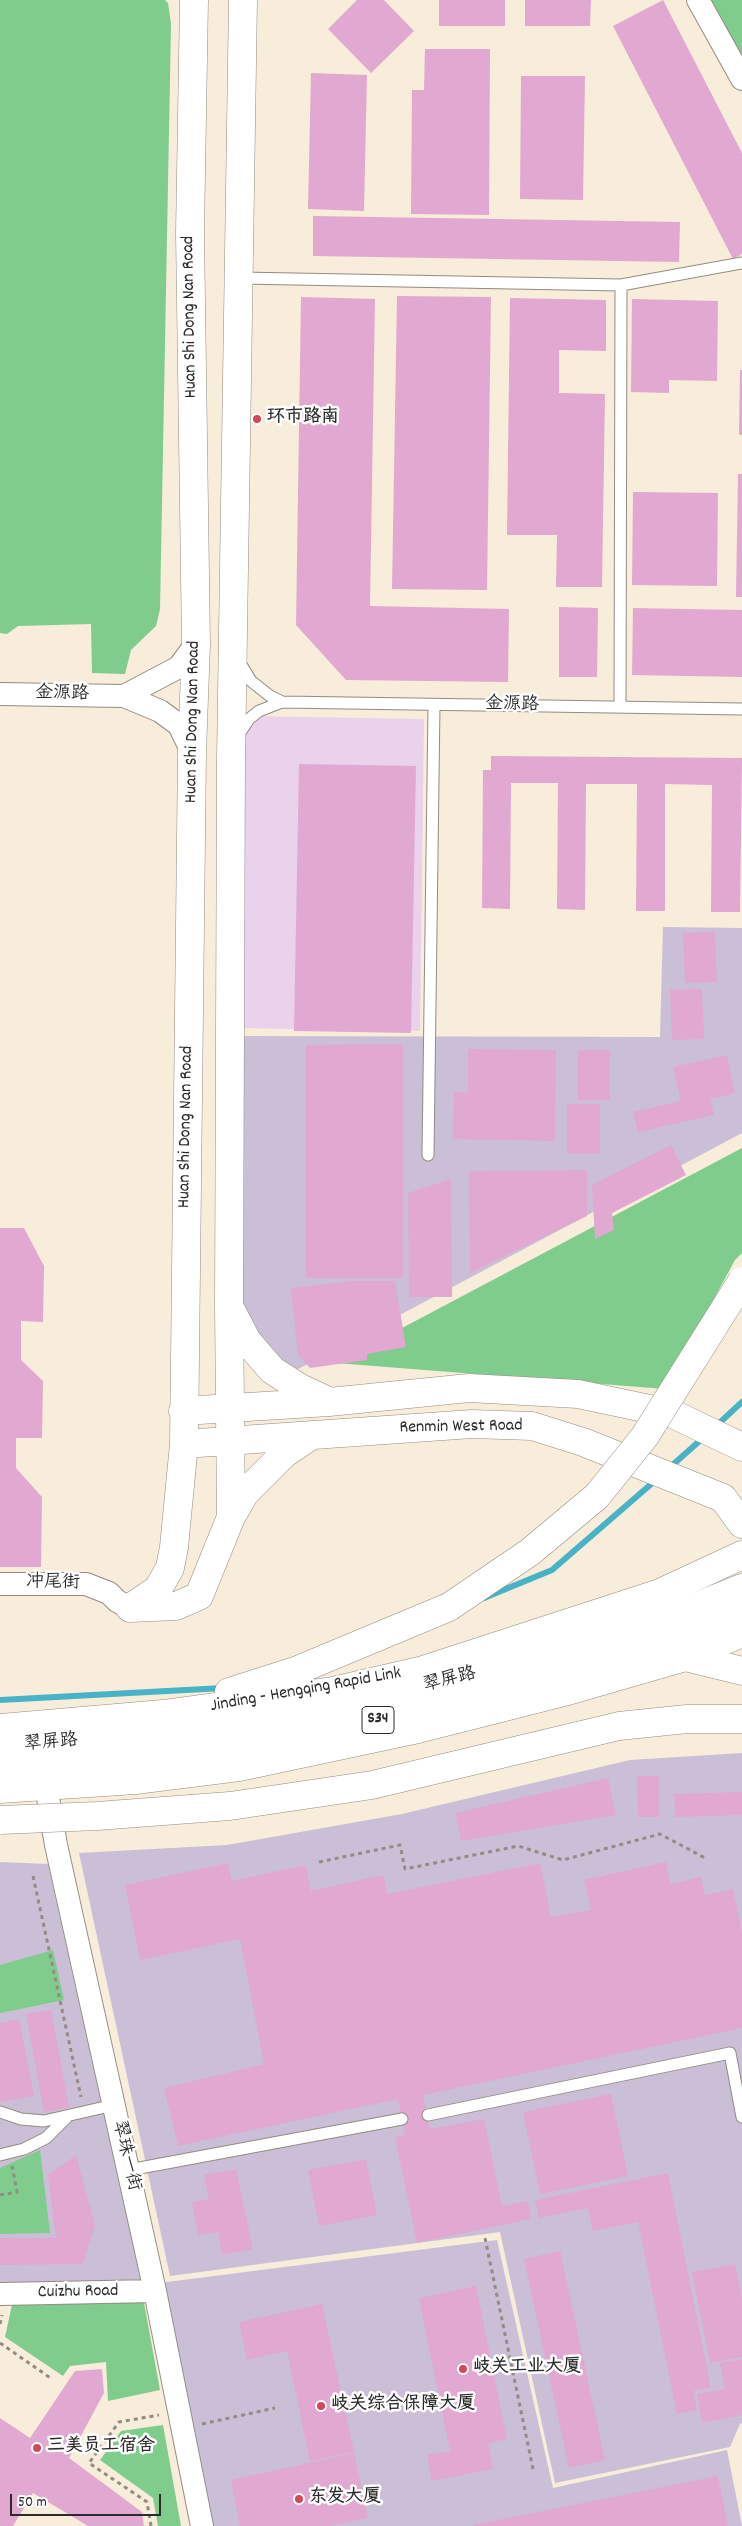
<!DOCTYPE html>
<html>
<head>
<meta charset="utf-8">
<style>
  body { margin:0 }
  #map { position:relative; width:742px; height:2526px; overflow:hidden; background:#f8ecda; font-family:Dekko,sans-serif }
  canvas { display:block }
  .scale { position:absolute; left:10px; top:2494px; width:151px; height:22px; box-sizing:border-box; border:2px solid #2b2b2b; border-top:0; padding-left:6px; font-size:15px; line-height:18px; white-space:nowrap; color:#2b2b2b; -webkit-text-stroke:4px #fff; paint-order:stroke }
</style>
</head>
<body>
<div id="map">
<canvas width="742" height="2526"></canvas>
<div class="scale">50 m</div>
</div>
<script>
const g = document.querySelector('canvas').getContext('2d');
g.lineJoin = 'round';
function paint(path, color) { g.fillStyle = color; g.fill(path, 'evenodd'); }
const poly = rows => new Path2D(rows.map(r => 'M' + r).join(''));
function trace(path, color, width, dash) { g.strokeStyle = color; g.lineWidth = width; g.lineCap = dash ? 'butt' : 'round'; g.setLineDash(dash || []); g.stroke(path); }
function drawText(font, color, halo, rows, align = 'center') {
  g.font = font + ' Dekko,"LXGW WenKai TC",sans-serif'; g.lineWidth = 5; g.setLineDash([]); g.textBaseline = 'middle'; g.strokeStyle = halo; g.fillStyle = color; for (const [text, x, y, turn = 0] of rows) {
    g.save(); g.translate(x, y); g.rotate((+turn || 0) * Math.PI / 180); g.textAlign = isNaN(turn) ? turn : align; if (halo) g.strokeText(text, 0, 0); g.fillText(text, 0, 0); g.restore();
  }
}
paint(poly([
  [242,716,424,719,420,1031,237,1028]
]), '#ead1ec');
paint(poly([
  [663,927,742,928,742,1133,287,1375,234,1319,237,1036,660,1037],
  [742,1753,742,2423,740,2424,730,2447,555,2483,500,2232,170,2276,79,1853,227,1845,402,1814,630,1760],
  [0,1862,48,1864,142,2284,0,2285],
  [497,2240,553,2488,727,2450,742,2526,208,2526,159,2283]
]), '#cabfd6');
paint(poly([
  [0,0,165,0,168,3,171,24,160,609,156,626,131,650,125,674,92,673,91,624,18,626,7,634,0,633],
  [711,0,742,0,742,57],
  [742,1148,742,1253,735,1260,665,1389,336,1363],
  [53,1950,64,2000,0,2013,0,1965],
  [40,2150,50,2233,0,2234,0,2168],
  [143,2297,160,2390,108,2401,106,2362,70,2366,63,2376,5,2337,13,2300],
  [163,2425,181,2526,158,2526,153,2498,100,2460,121,2431]
]), '#7fcc8c');
trace(poly([
  [715,1427,742,1402],
  [668,1469,704,1437],
  [484,1598,552,1570,657,1479],
  [0,1700,223,1688]
]), '#48b2c6', 6);
paint(poly([
  [357,0,384,0,414,31,371,73,328,29],
  [439,0,505,0,505,26,439,26],
  [525,0,591,0,590,26,525,26],
  [663,0,742,153,742,254,733,259,613,26],
  [425,49,490,49,489,215,411,214,412,90,424,90],
  [311,73,367,75,364,211,308,209],
  [521,76,585,76,583,200,520,199],
  [313,216,680,222,679,262,313,256],
  [397,296,491,297,487,590,392,589],
  [301,297,375,299,370,606,509,609,508,682,346,680,296,625],
  [510,298,606,300,606,351,559,350,559,393,605,394,602,587,556,587,557,535,507,535],
  [632,299,718,301,717,381,669,380,669,393,631,392],
  [740,370,742,370,742,435,739,435],
  [738,474,742,474,742,597,736,597],
  [633,492,718,493,717,586,632,585],
  [559,607,598,608,597,677,559,677],
  [633,608,742,610,742,677,632,675],
  [491,756,742,758,740,912,711,912,712,785,665,784,665,911,636,911,637,784,586,784,585,910,557,909,558,783,511,783,510,909,482,908,483,770,491,770],
  [299,764,416,766,411,1033,294,1031],
  [715,932,717,982,685,983,683,933],
  [702,989,704,1039,672,1040,670,990],
  [403,1044,403,1278,306,1278,306,1045],
  [468,1049,556,1050,555,1141,453,1139,454,1092,468,1093],
  [578,1050,610,1050,610,1100,578,1100],
  [727,1055,735,1093,710,1099,714,1115,638,1132,633,1112,681,1101,673,1067],
  [567,1104,600,1104,600,1154,567,1154],
  [671,1145,686,1175,612,1213,614,1230,595,1239,592,1185],
  [587,1170,587,1216,470,1273,469,1171],
  [451,1179,452,1297,409,1297,408,1193],
  [0,1228,24,1228,44,1266,43,1322,21,1321,21,1360,43,1381,42,1438,16,1438,16,1468,42,1497,41,1567,0,1567],
  [351,1281,395,1281,406,1347,367,1354,367,1360,310,1368,298,1355,291,1288],
  [637,1776,659,1776,659,1817,638,1817],
  [608,1778,616,1815,461,1841,455,1813],
  [742,1792,742,1815,675,1817,674,1794],
  [666,1862,670,1884,701,1877,705,1895,733,1889,742,1933,742,2028,423,2095,430,2129,484,2119,502,2206,528,2201,531,2219,417,2243,395,2137,405,2135,398,2099,178,2146,164,2088,264,2064,240,1939,140,1960,125,1885,228,1863,232,1881,306,1865,311,1891,383,1875,387,1894,540,1863,551,1917,591,1910,584,1880],
  [51,2010,69,2107,44,2112,26,2014],
  [19,2019,34,2096,0,2102,0,2023],
  [611,2094,628,2176,540,2194,523,2112],
  [76,2155,95,2225,83,2264,0,2265,0,2238,56,2238,48,2175],
  [366,2159,377,2215,319,2226,308,2170],
  [236,2169,253,2249,222,2255,218,2232,198,2235,192,2202,209,2199,204,2175],
  [668,2173,711,2388,693,2391,697,2410,677,2414,638,2222,593,2231,588,2208,539,2218,535,2200],
  [560,2251,605,2460,569,2468,524,2259],
  [735,2264,742,2300,742,2357,710,2363,692,2272],
  [476,2286,507,2439,488,2443,493,2469,432,2481,427,2455,450,2451,419,2298],
  [322,2304,354,2452,310,2461,287,2351,247,2360,239,2322],
  [742,2359,742,2415,702,2423,697,2394,725,2389,720,2363],
  [102,2369,104,2393,69,2458,142,2512,144,2526,88,2526,33,2493,13,2526,0,2526,0,2418,30,2438,75,2371],
  [354,2453,368,2518,329,2526,240,2526,231,2480],
  [718,2476,728,2526,473,2526,473,2525]
]), '#e1a8d1');
const lane = poly([
  [239,278,621,285],
  [282,702,742,709],
  [620,707,621,285,742,263],
  [237,737,249,719,259,711,282,702,270,696,251,681,240,663],
  [428,1155,434,705],
  [0,2112,21,2119,44,2121,114,2105],
  [428,2115,730,2053,742,2117],
  [0,2155,24,2149,46,2138,67,2117],
  [129,2170,402,2119]
]);
const street = poly([
  [698,0,742,79],
  [0,694,124,696,160,711,179,725,192,752],
  [124,696,179,667,196,644],
  [0,1584,86,1584,109,1593,117,1601,130,1608],
  [46,1786,56,1845,155,2291,202,2526],
  [0,2294,155,2291]
]);
const secondary = poly([
  [231,1310,247,1341,272,1370,300,1388,328,1401],
  [183,1411,329,1402,469,1388,578,1394,673,1414,742,1447],
  [184,1444,472,1424,532,1426,583,1442,723,1498,742,1524],
  [231,1517,229,1305,231,758,243,0],
  [130,1608,158,1589,170,1568,174,1547,184,1444,192,752,196,644,190,233,194,0],
  [130,1608,176,1606,199,1596,231,1517,245,1493,284,1454,312,1435],
  [0,1748,168,1733,309,1715,515,1665,670,1617,742,1588],
  [0,1789,135,1780,239,1767,418,1729,564,1692,685,1657,742,1633]
]);
const primary = poly([
  [685,1657,742,1671]
]);
const highway = poly([
  [229,1692,298,1670,449,1607],
  [0,1728,163,1714,333,1691,420,1671,660,1593,742,1555],
  [0,1773,155,1761,270,1745,449,1702,562,1671,647,1645,742,1606]
]);
trace(lane, '#928c82', 13);
trace(street, '#928c82', 24);
trace(secondary, '#928c82', 29);
trace(primary, '#928c82', 29);
trace(highway, '#928c82', 29);
trace(poly([
  [319,1862,400,1845,405,1869,518,1846,563,1860,660,1834,705,1858],
  [33,1876,81,2097],
  [0,2195,17,2192,12,2166],
  [485,2238,533,2469],
  [0,2324,2,2315],
  [0,2343,52,2379],
  [202,2424,275,2408],
  [151,2526,147,2502,89,2463,119,2422,159,2415]
]), '#928c82', 3, [4, 4]);
trace(lane, '#fff', 11);
trace(street, '#fff', 22);
trace(secondary, '#fff', 28);
trace(primary, '#fff', 28);
trace(highway, '#fff', 28);
const highwayBridge = poly([
  [449,1607,530,1552,597,1496,645,1436,742,1281],
  [0,1820,97,1816,230,1806,372,1785,619,1726,687,1719,742,1719]
]);
trace(highwayBridge, '#928c82', 29, []);
trace(highwayBridge, '#fff', 28);
for (const [x, y, r, color] of [
  [257,419,5,"#d1495b"],
  [463,2369,5,"#d1495b"],
  [321,2406,5,"#d1495b"],
  [37,2448,5,"#d1495b"],
  [299,2499,5,"#d1495b"]
]) { const dot = new Path2D(); dot.arc(x, y, r, 0, 2 * Math.PI); g.fillStyle = color; g.fill(dot); trace(dot, '#fff', 2); }
for (const [x, y, w] of [
  [378,1720,32]
]) { const box = new Path2D(); box.roundRect(x - w / 2, y - 13.5, w, 27, 4); g.fillStyle = '#fff'; g.fill(box); trace(box, '#2b2b2b', 1); }
drawText('bold 16px', '#2b2b2b', null, [
  ["S34",378,1720]
]);
drawText('18px', '#2b2b2b', '#fff', [
  ["Huan Shi Dong Nan Road",191,317,-91],
  ["金源路",62,695,1],
  ["金源路",512,706,1],
  ["Huan Shi Dong Nan Road",194,722,-89],
  ["Huan Shi Dong Nan Road",187,1127,-89],
  ["Renmin West Road",461,1428,-1],
  ["冲尾街",53,1584,1],
  ["翠屏路",450,1681,-14],
  ["Jinding - Hengqing Rapid Link",306,1691,-10],
  ["翠屏路",51,1744,-5],
  ["翠珠一街",125,2156,77],
  ["Cuizhu Road",78,2293,-1]
]);
drawText('bold 18px', '#2b2b2b', '#fff', [
  ["环市路南",267,419],
  ["岐关工业大厦",473,2369],
  ["岐关综合保障大厦",331,2406],
  ["三美员工宿舍",47,2448],
  ["东发大厦",309,2499]
], 'left');
</script>
</body>
</html>
